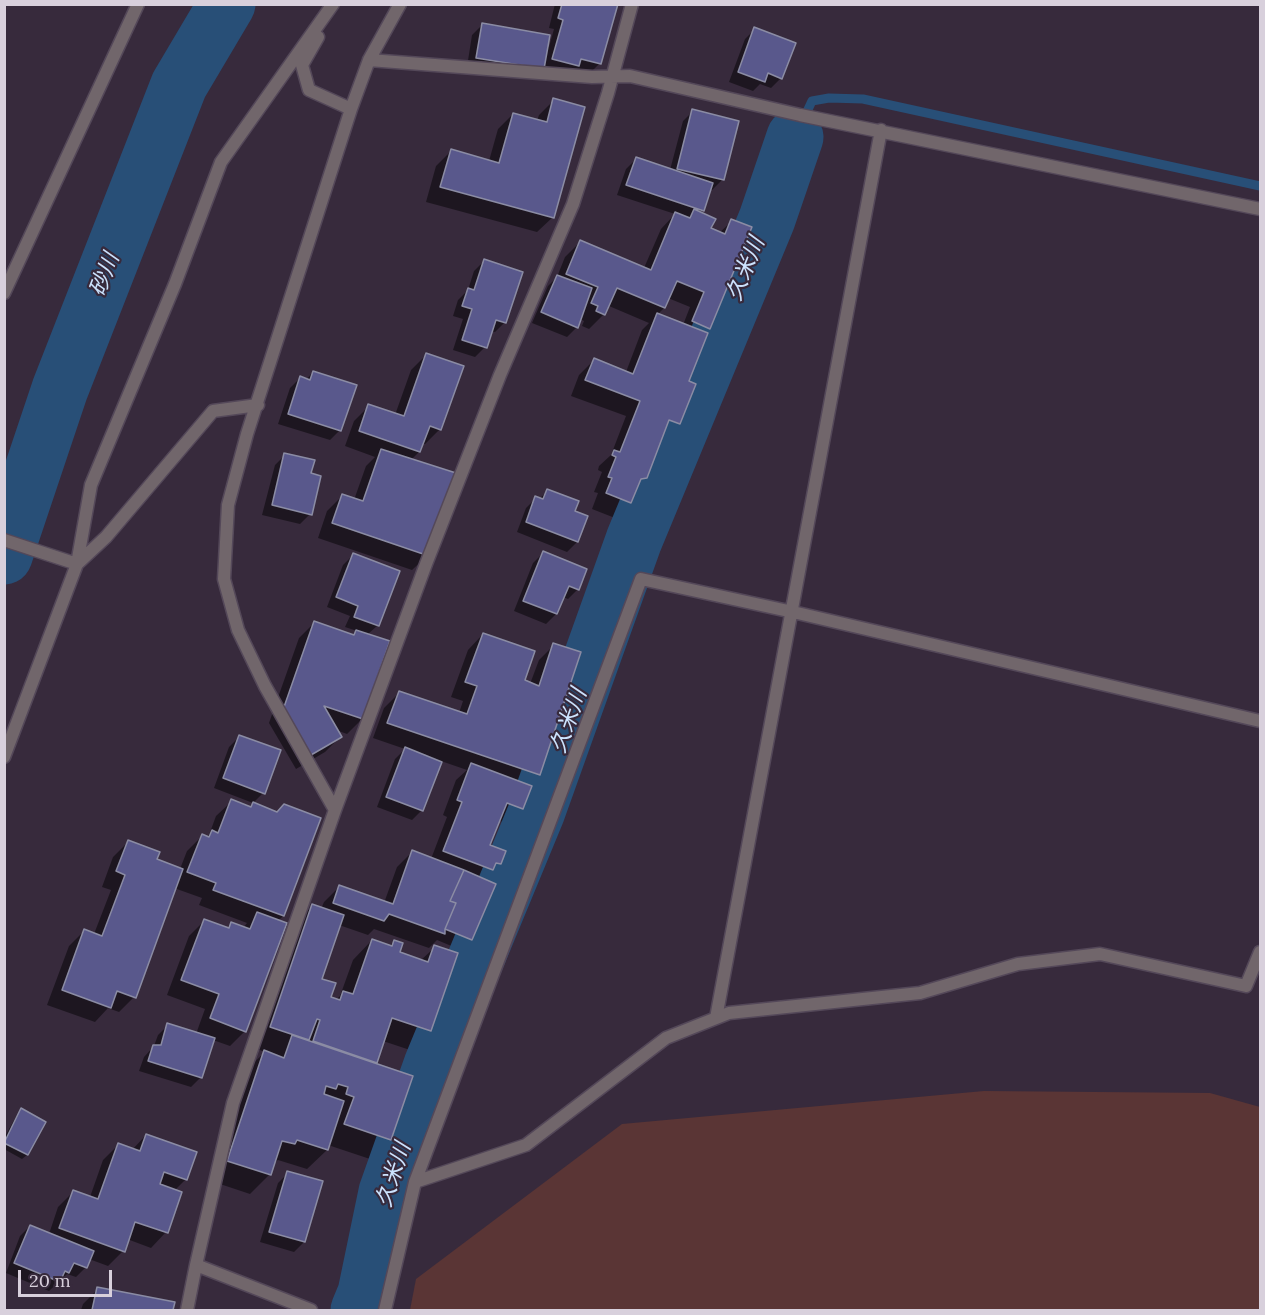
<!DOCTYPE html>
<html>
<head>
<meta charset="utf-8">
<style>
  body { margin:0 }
  #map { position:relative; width:1265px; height:1315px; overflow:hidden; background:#372a3c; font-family:Lora,serif }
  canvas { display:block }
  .frame { position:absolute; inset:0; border:6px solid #d8d0dc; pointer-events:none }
  .scale { position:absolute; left:18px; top:1270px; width:94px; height:27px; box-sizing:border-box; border:3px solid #d8d0dc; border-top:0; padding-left:8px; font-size:18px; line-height:21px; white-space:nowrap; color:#d8d0dc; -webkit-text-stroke:4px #372a3c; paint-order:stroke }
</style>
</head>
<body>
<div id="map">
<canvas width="1265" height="1315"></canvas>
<div class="frame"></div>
<div class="scale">20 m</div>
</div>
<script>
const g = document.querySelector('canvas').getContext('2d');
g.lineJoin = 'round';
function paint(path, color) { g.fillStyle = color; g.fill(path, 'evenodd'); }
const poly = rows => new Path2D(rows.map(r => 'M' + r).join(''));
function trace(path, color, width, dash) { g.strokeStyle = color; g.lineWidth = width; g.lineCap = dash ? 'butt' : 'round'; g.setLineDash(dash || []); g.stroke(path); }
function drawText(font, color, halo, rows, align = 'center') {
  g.font = font + ' Lora,"Noto Sans JP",serif'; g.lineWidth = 4.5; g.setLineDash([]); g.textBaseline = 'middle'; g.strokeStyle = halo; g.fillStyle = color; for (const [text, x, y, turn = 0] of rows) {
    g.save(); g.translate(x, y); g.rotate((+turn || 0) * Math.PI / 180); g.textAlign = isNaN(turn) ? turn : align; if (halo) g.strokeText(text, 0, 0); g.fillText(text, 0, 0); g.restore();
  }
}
paint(poly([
  [984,1091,1210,1093,1260,1107,1260,1310,410,1310,416,1279,622,1124]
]), '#5a3535');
paint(poly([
  [555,4,617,4,600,63,590,73,574,69,568,76,467,67,472,35,482,25,549,47,554,29,549,28],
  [755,29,781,78,771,88,760,84,753,91,729,82,745,39],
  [554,100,553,217,537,232,426,202,436,166,451,151,489,161,498,129,513,114,537,121,539,115],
  [693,111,737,122,722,180,712,190,709,189,702,210,699,213,709,229,719,233,732,221,709,328,704,333,687,382,694,385,679,424,664,439,661,438,645,477,637,485,630,503,615,518,592,509,598,493,594,492,602,472,598,470,599,466,611,455,626,416,571,396,579,375,594,360,626,372,642,330,649,323,609,306,604,314,589,329,582,326,584,321,580,319,577,327,567,337,532,323,548,286,557,277,565,257,580,242,644,268,661,229,675,214,617,195,626,169,636,159,670,170,683,121],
  [668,298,690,307,683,325,657,315,664,308],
  [484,261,505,322,495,332,491,331,485,347,475,357,453,350,463,319,453,316,458,300,468,290,474,271],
  [426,355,440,429,425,444,422,443,419,452,411,460,428,555,412,570,318,538,327,511,342,496,354,500,366,466,375,457,345,446,354,421,369,406,395,415,411,370],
  [313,372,340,430,330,440,278,424,290,388,300,378,306,380],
  [285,455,309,474,310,514,300,524,262,515,275,465],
  [548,491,573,512,586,516,577,542,567,552,517,532,526,508,536,498,539,499],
  [543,553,578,589,568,599,563,597,556,614,546,624,514,611,533,563],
  [353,555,378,625,367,635,388,642,362,719,347,734,336,730,340,737,325,752,296,769,269,723,299,638,314,623,352,636,357,631,345,627,350,616,327,607,343,565],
  [483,634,523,681,530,684,539,660,554,645,539,774,527,785,530,787,522,809,507,824,498,820,488,846,500,864,483,880,471,940,461,950,437,940,429,948,374,929,368,935,339,925,320,980,329,997,336,1000,340,996,353,960,372,940,389,946,394,942,399,953,420,961,435,947,430,1030,410,1050,383,1041,375,1064,390,1139,370,1159,328,1145,327,1150,307,1169,278,1160,273,1164,270,1174,250,1194,208,1180,244,1072,265,1052,251,1047,293,926,312,906,321,909,324,902,339,887,384,903,397,867,412,852,431,859,447,817,443,815,456,780,467,770,441,761,422,810,412,820,377,807,395,759,405,749,373,738,384,708,399,693,459,713,463,701,451,697,468,650],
  [239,737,263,793,253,803,214,788,229,747],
  [232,801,249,808,253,804,277,813,319,818,283,916,278,921,245,1031,230,1046,213,1040,201,1077,191,1087,139,1071,144,1057,154,1046,158,1035,168,1025,196,1034,205,1009,167,995,189,936,204,921,227,929,232,924,243,928,247,923,199,905,202,898,174,888,134,997,119,1012,108,1008,95,1022,47,1005,69,946,84,931,94,934,111,890,102,887,113,857,128,842,155,860,180,869,187,851,202,836,206,837,209,835,216,816],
  [21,1110,44,1122,27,1155,22,1159,4,1149,4,1138,17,1115],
  [146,1135,186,1179,174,1191,166,1232,151,1248,127,1239,123,1251,108,1266,89,1259,86,1267,76,1277,67,1274,49,1291,6,1273,20,1236,30,1226,49,1234,58,1207,73,1192,90,1197,103,1160,118,1145,132,1150],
  [288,1173,304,1242,294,1252,260,1242,278,1183],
  [98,1289,173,1304,172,1310,81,1310,83,1304]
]), '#0007');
trace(poly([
  [795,137,812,101,829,98,863,99,1260,186]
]), '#284f77', 9);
trace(poly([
  [4,556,60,389,179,85,227,4],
  [359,1310,366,1293,387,1192,432,1065,537,811,634,540,767,219,795,137]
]), '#284f77', 57);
const building = poly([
  [562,4,618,4,601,64,581,59,579,66,552,59,563,20,558,18,562,4],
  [482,23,550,35,544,69,476,58,482,23],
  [754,27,796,43,782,79,768,73,765,82,738,72,754,27],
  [553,98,585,107,554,218,440,187,451,149,499,163,513,113,547,122,553,98],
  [692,109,739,121,724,180,677,169,692,109],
  [636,157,713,183,704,211,626,185,636,157],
  [694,209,716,219,711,228,725,234,731,219,752,227,710,329,692,321,704,292,677,281,665,308,617,288,605,315,596,311,598,306,591,303,598,287,566,274,580,240,651,270,675,212,690,218,694,209],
  [484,259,523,272,506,323,496,320,487,348,462,340,472,309,462,306,468,288,474,290,484,259],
  [557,275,592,288,578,328,541,312,557,275],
  [657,313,708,333,689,381,696,384,680,424,669,420,647,478,641,479,631,503,606,493,612,478,608,477,616,457,612,455,614,450,620,452,640,401,585,380,594,358,633,374,657,313],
  [426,353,464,366,441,430,430,426,420,452,359,431,368,404,404,416,426,353],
  [313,371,357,385,341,431,288,414,300,376,310,380,313,371],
  [381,449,456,473,429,556,332,523,342,494,363,501,381,449],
  [284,453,315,460,311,473,321,476,312,515,272,505,284,453],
  [547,489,579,501,575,511,588,516,578,542,526,522,535,496,543,499,547,489],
  [543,551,587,569,579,590,569,586,557,614,523,601,543,551],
  [353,553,400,571,379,626,354,617,358,606,336,597,353,553],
  [314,621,354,635,356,630,390,641,363,719,324,706,342,737,311,755,284,707,314,621],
  [483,633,535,651,525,680,539,686,553,643,581,652,540,775,387,723,399,691,467,714,477,686,465,682,483,633],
  [239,735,281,750,265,794,223,778,239,735],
  [405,747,442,762,423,811,386,797,405,747],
  [471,763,532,786,523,809,507,803,490,845,506,851,501,864,496,863,493,870,443,851,462,802,457,800,471,763],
  [231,799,251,807,253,802,277,812,284,804,321,818,284,916,213,890,216,883,187,872,202,834,209,837,212,830,218,833,231,799],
  [128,840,160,852,157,859,183,869,136,998,117,991,111,1008,62,990,84,929,102,936,125,875,116,871,128,840],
  [412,850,464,870,450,901,456,903,445,929,445,934,389,914,384,921,333,903,339,885,393,904,412,850],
  [464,870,496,884,472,940,445,929,456,903,450,901,464,870],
  [312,904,344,915,322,979,336,983,331,997,340,1000,343,991,353,994,372,939,392,946,394,940,403,943,400,952,428,962,434,945,458,953,431,1031,392,1018,377,1063,313,1041,320,1020,317,1019,309,1040,270,1027,312,904],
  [257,912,287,923,246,1032,210,1018,219,994,181,980,204,919,229,928,231,922,250,929,257,912],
  [167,1023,215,1038,202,1078,148,1061,153,1045,161,1045,167,1023],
  [292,1035,413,1076,391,1140,344,1124,354,1097,346,1094,348,1087,338,1084,336,1089,326,1086,324,1094,344,1101,328,1150,297,1140,295,1144,282,1141,271,1175,227,1161,264,1050,284,1058,292,1035],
  [21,1108,46,1122,28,1155,4,1143,21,1108],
  [146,1134,197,1152,187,1180,164,1172,160,1184,182,1192,168,1233,135,1222,125,1252,59,1228,73,1190,98,1199,118,1143,140,1151,146,1134],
  [287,1171,323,1181,305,1242,269,1232,287,1171],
  [30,1225,94,1251,87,1268,74,1263,69,1273,65,1271,60,1282,14,1263,30,1225],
  [97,1287,175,1302,173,1310,92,1310,97,1287]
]);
paint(building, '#59588c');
trace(building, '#8b8ca4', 1.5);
const street = poly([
  [318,37,302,65,309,90,351,109],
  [369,60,592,77,630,76,800,115,1260,209],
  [4,293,138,4],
  [4,540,77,564],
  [77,564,106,537,213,411,258,405],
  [4,757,77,564,91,485,175,284,221,162,333,4],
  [335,810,265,686,238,630,224,579,228,505,247,434,351,109,369,60,400,4],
  [716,1018,881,130],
  [415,1182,526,1145,666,1038,729,1013,920,993,1018,964,1100,954,1246,986,1260,952],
  [196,1265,311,1310],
  [187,1310,196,1265,233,1103,335,810,426,564,500,375,573,204,608,93,632,4],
  [385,1310,415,1182,641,579,793,612,1260,721]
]);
trace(street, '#544859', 15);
trace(street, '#71666b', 12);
drawText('italic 22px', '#cce3fe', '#372a3c', [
  ["久米川",746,269,-68],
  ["砂川",105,275,-69],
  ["久米川",569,721,-70],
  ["久米川",394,1175,-72]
]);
</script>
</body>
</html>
